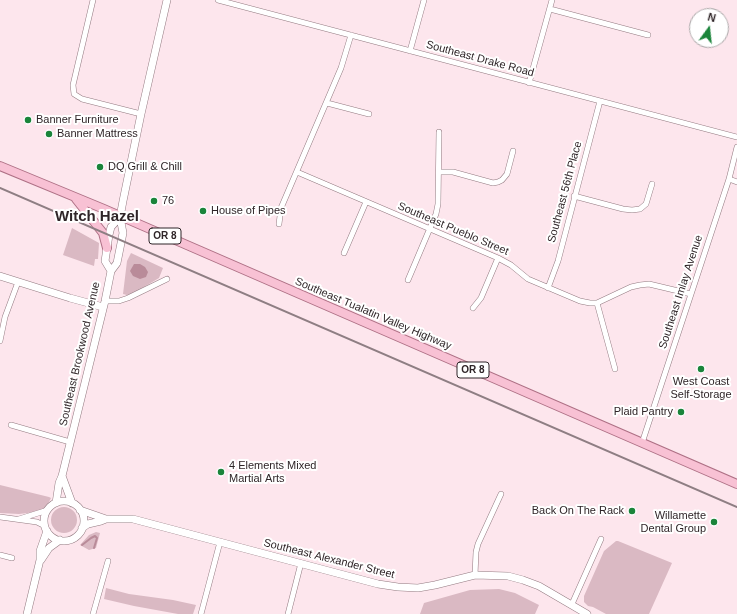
<!DOCTYPE html>
<html>
<head>
<meta charset="utf-8">
<style>
  body { margin:0 }
  #map { position:relative; width:737px; height:614px; overflow:hidden; background:#fde6ed; font-family:Helvetica,sans-serif }
  canvas { display:block }
  .north { position:absolute; left:689px; top:8px; width:40px; height:40px; box-sizing:border-box; background:#fff; border:1px solid #aca8a9; border-radius:50%; rotate:15deg; font-size:11px; font-weight:700; line-height:16px; text-align:center; color:#2f2528 }
  .north::after { content:''; display:block; margin:auto; width:14px; height:18px; background:#1a843a; clip-path:polygon(50% 0,100% 100%,50% 72%,0 100%) }
</style>
</head>
<body>
<div id="map">
<canvas width="737" height="614"></canvas>
<div class="north">N</div>
</div>
<script>
const g = document.querySelector('canvas').getContext('2d');
g.lineJoin = 'round';
function paint(path, color) { g.fillStyle = color; g.fill(path, 'evenodd'); }
const poly = rows => new Path2D(rows.map(r => 'M' + r).join(''));
function trace(path, color, width, dash) { g.strokeStyle = color; g.lineWidth = width; g.lineCap = dash ? 'butt' : 'round'; g.setLineDash(dash || []); g.stroke(path); }
function drawText(font, color, halo, rows, align = 'center') {
  g.font = font + ' Helvetica,sans-serif'; g.lineWidth = 4; g.setLineDash([]); g.textBaseline = 'middle'; g.strokeStyle = halo; g.fillStyle = color; for (const [text, x, y, turn = 0] of rows) {
    g.save(); g.translate(x, y); g.rotate((+turn || 0) * Math.PI / 180); g.textAlign = isNaN(turn) ? turn : align; if (halo) g.strokeText(text, 0, 0); g.fillText(text, 0, 0); g.restore();
  }
}
paint(poly([
  [72,228,99,243,98,259,95,259,94,266,63,255],
  [131,253,163,268,159,278,134,293,127,295,123,294,127,261],
  [0,485,49,497,51,498,47,506,43,509,36,512,19,514,0,513],
  '51 520a13 13 0 1 1 26 0a13 13 0 1 1-26 0Z',
  [96,532,100,533,96,548,89,550,80,545,89,535],
  [616,541,618,541,672,563,649,614,606,614,593,607,588,606,584,602,584,596,604,551],
  [106,588,129,594,173,600,196,605,193,614,178,614,134,606,104,599],
  [499,589,515,593,539,605,535,614,420,614,424,603,470,590]
]), '#dab9c3');
paint(poly([
  [134,264,140,264,145,267,148,272,146,277,140,279,133,276,130,271]
]), '#b98b99');
trace(poly([
  [82,545,91,538,95,536,97,538,94,548]
]), '#b98b99', 2);
const street = poly([
  [93,0,73,85,74,94,82,99,141,114],
  [218,0,737,137],
  [550,9,648,35],
  [410,51,424,0],
  [529,83,552,0],
  [327,103,369,114],
  [297,172,498,258,511,265,528,279,580,301,590,303,597,303,631,287,640,285,649,284,691,294],
  [439,172,453,172,493,183,498,182,502,180,507,174,513,151],
  [729,179,737,182],
  [574,196,623,209,632,210,640,209,646,204,652,184],
  [279,224,281,208,341,68,351,35],
  [344,253,366,202],
  [408,280,436,214,438,204,439,132],
  [548,288,558,261,600,101],
  [105,301,119,301,128,298,167,279],
  [597,303,615,369],
  [473,308,481,298,498,258],
  [0,341,5,317,18,282],
  [11,425,70,442],
  [642,443,729,179,737,147],
  [0,517,37,522,45,526],
  [19,519,48,510],
  [0,555,12,558],
  [475,575,476,552,478,544,501,494],
  [572,604,601,539],
  [93,614,108,561],
  [201,614,220,542],
  [288,614,301,563]
]);
const secondary = poly([
  [111,271,105,261,109,235,111,227,120,217],
  [0,276,70,298,103,307],
  [62,476,72,503],
  '44 521a20 20 0 1 1 40 0a20 20 0 1 1-40 0Z',
  [56,503,59,483,62,476,105,301,111,271,117,263,123,233,120,217,123,201,141,114,167,0],
  [80,510,106,519],
  [82,528,88,524,101,521,106,519,133,519,378,584,398,587,418,588,435,585,475,575,508,576,523,580,539,586,587,614],
  [41,560,49,548,60,540],
  [27,614,40,560,40,551,47,531]
]);
const primary = poly([
  [0,166,104,209,737,484],
  [76,199,103,233,107,248]
]);
trace(street, '#937a81', 6);
trace(secondary, '#937a81', 8);
trace(primary, '#ae7085', 10);
trace(street, '#fff', 5);
trace(secondary, '#fff', 7);
trace(primary, '#f8c1d4', 8);
trace(poly([
  [0,188,737,507]
]), '#8e7e83', 2);
for (const [x, y, r, color] of [
  [28,120,4,"#1a843a"],
  [49,134,4,"#1a843a"],
  [100,167,4,"#1a843a"],
  [154,201,4,"#1a843a"],
  [203,211,4,"#1a843a"],
  [701,369,4,"#1a843a"],
  [681,412,4,"#1a843a"],
  [221,472,4,"#1a843a"],
  [632,511,4,"#1a843a"],
  [714,522,4,"#1a843a"]
]) { const dot = new Path2D(); dot.arc(x, y, r, 0, 2 * Math.PI); g.fillStyle = color; g.fill(dot); trace(dot, '#fff', 1.5); }
for (const [x, y, w] of [
  [165,236,32],
  [473,370,32]
]) { const box = new Path2D(); box.roundRect(x - w / 2, y - 8, w, 16, 3); g.fillStyle = '#fff'; g.fill(box); trace(box, '#2f2528', 1); }
drawText('bold 10px', '#2f2528', null, [
  ["OR 8",165,236],
  ["OR 8",473,370]
]);
drawText('11px', '#2f2528', '#fff', [
  ["Southeast Drake Road",480,59,15],
  ["Southeast 56th Place",565,192,-75],
  ["Southeast Pueblo Street",453,229,23],
  ["Southeast Imlay Avenue",681,292,-72],
  ["Southeast Tualatin Valley Highway",373,314,23],
  ["Southeast Brookwood Avenue",80,354,-77],
  ["Southeast Alexander Street",329,559,14]
]);
drawText('11px', '#2f2528', '#fff', [
  ["Banner Furniture",36,120],
  ["Banner Mattress",57,134],
  ["DQ Grill & Chill",108,167],
  ["76",162,201],
  ["House of Pipes",211,211],
  ["West Coast",701,382,"center"],
  ["Self-Storage",701,395,"center"],
  ["Plaid Pantry",673,412,"right"],
  ["4 Elements Mixed",229,466],
  ["Martial Arts",229,479],
  ["Back On The Rack",624,511,"right"],
  ["Willamette",706,516,"right"],
  ["Dental Group",706,529,"right"]
], 'left');
drawText('bold 15px', '#2f2528', '#fff', [
  ["Witch Hazel",97,217]
]);
</script>
</body>
</html>
